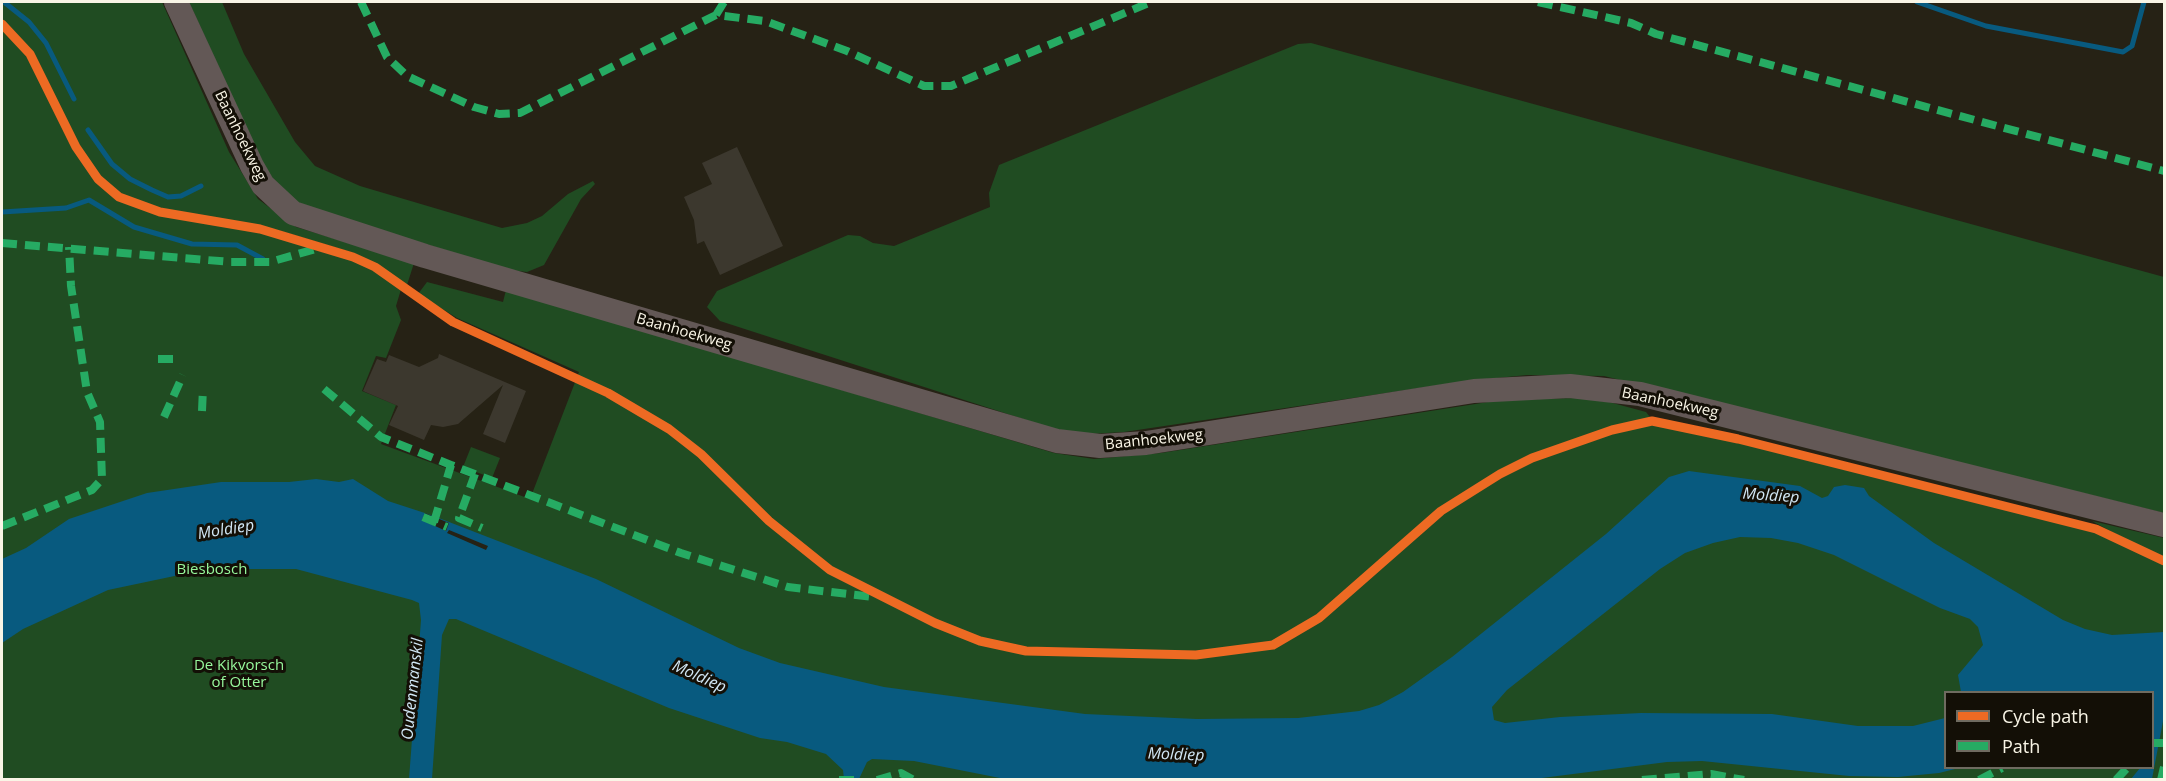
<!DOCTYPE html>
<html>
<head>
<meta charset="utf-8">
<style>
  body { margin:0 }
  #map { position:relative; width:2166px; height:781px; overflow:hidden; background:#262215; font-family:"Open Sans",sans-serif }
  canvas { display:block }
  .frame { position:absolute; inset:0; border:3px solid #f9f5e6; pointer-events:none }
  .legend { position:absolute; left:1944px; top:691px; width:210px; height:78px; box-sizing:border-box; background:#130f06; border:2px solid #6f6b60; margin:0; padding:8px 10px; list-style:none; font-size:18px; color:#f9f5e6 }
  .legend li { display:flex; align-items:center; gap:12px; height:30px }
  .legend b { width:30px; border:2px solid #6f6b60 }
</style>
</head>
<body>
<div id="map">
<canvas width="2166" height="781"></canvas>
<div class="frame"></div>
<ul class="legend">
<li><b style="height:8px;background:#ed6a23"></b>Cycle path</li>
<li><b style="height:8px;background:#26ab63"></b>Path</li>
</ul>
</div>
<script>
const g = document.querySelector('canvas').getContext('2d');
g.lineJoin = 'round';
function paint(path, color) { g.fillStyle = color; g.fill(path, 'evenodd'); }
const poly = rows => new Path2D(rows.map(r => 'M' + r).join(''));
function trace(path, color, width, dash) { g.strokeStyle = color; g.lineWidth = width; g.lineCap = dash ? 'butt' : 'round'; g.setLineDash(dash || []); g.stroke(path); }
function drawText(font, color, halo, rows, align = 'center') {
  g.font = font + ' "Open Sans",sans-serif'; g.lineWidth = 6; g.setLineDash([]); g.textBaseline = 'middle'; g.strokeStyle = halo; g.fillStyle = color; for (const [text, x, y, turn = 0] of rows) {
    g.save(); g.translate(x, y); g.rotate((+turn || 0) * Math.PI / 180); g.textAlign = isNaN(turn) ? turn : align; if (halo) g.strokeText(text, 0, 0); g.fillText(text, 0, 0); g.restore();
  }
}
paint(poly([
  [2,2,162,2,229,152,258,199,296,227,414,263,407,285,354,253,274,229,273,232,353,257,375,267,402,286,396,306,401,320,386,358,376,356,362,391,396,405,381,444,530,499,579,372,457,318,418,294,427,282,503,302,506,290,1054,453,1094,459,1161,453,1501,400,1578,398,1609,402,1646,412,1653,421,1738,439,2096,529,2164,561,2164,779,2,779],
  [1946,692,2152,692,2152,768,1946,768],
  [189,2,222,2,244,54,295,142,315,166,360,186,502,228,527,223,542,216,568,194,593,181,595,184,581,199,544,265,527,272,510,270,298,205,266,171],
  [1311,43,2164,277,2164,513,1604,376,1527,375,1467,381,1124,432,1089,434,1054,429,720,321,707,307,717,291,848,235,860,236,873,243,894,246,990,207,989,193,999,165,1298,44],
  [471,447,500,458,492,478,463,467],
  [2092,521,2164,538,2164,557,2132,543]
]), '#204c22');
paint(poly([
  [1689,471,1800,486,1822,498,1828,496,1834,487,1845,485,1864,488,1869,496,1934,543,2063,620,2085,629,2112,635,2164,632,2164,716,2152,779,2131,779,2140,768,2152,768,2152,692,1961,692,1958,675,1983,645,1978,627,1970,619,1940,608,1834,555,1798,543,1771,538,1740,537,1713,543,1685,553,1660,569,1507,690,1492,707,1494,720,1505,723,1560,717,1641,713,1772,714,1858,726,1913,726,1945,718,1946,768,1959,768,1939,773,1898,777,1849,776,1702,761,1667,762,1534,779,1010,780,914,761,872,759,867,762,859,779,844,779,843,770,826,754,787,742,760,738,669,708,456,619,449,619,442,635,432,779,409,779,421,620,419,603,412,600,296,569,233,569,184,574,108,590,23,629,2,643,2,559,26,548,69,519,147,493,221,482,289,482,316,479,339,482,353,479,388,501,431,515,596,579,739,648,780,663,884,687,1085,714,1197,719,1298,718,1359,711,1379,705,1403,692,1452,657,1606,534,1669,477]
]), '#085a7f');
paint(poly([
  [425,513,449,523,446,531,422,520],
  [449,530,488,546,486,550,447,533]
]), '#262215');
trace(poly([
  [4,2,29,22,46,43,74,99],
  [1917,2,1986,26,2123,52,2132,46,2144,2],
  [88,130,112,164,130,179,152,190,168,197,181,196,201,186],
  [2,212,66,208,89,200,134,227,192,244,237,245,263,259]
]), '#085a7f', 5);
paint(poly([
  [737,147,783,246,720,275,704,241,697,244,694,220,684,197,712,184,702,163],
  [439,354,526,391,505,443,483,434,503,385,458,424,443,427,431,425,424,440,389,425,398,406,363,391,377,359,386,362,389,355,419,367,438,358]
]), '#3c382e');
trace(poly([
  [176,2,252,166,263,185,293,213,425,256,1057,441,1100,446,1146,443,1474,391,1570,386,1640,394,2164,525]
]), '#635856', 24);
trace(poly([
  [361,2,387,57,407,76,474,107,499,114,520,113,716,15,765,21,847,51,924,86,951,86,1151,2],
  [1538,2,1631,23,1656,34,2164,171],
  [716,15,724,2],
  [2,243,231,262,270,262,319,248],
  [158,359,181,359],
  [324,389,381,437,451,465,681,553,788,587,873,597],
  [202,411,203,388],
  [164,417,183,375],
  [475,474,459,518,482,528],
  [423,517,447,527],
  [434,522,451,465],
  [2,526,92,490,102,479,100,422,87,392,71,286,69,247],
  [2152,743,2164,743],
  [839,780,854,780],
  [877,780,901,773,914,780],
  [1642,780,1711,774,1744,780],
  [1979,780,2002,768],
  [2116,780,2127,768],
  [2161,780,2164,767]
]), '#26ab63', 8, [15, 8]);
trace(poly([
  [2,24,30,54,76,147,98,179,119,197,160,212,260,229,353,257,375,267,453,322,608,393,669,429,701,454,769,521,830,570,935,623,980,641,1026,651,1196,655,1273,645,1319,618,1441,511,1500,474,1532,458,1612,430,1652,421,1738,439,2096,529,2164,561]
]), '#ed6a23', 9);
drawText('15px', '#f9f5e6', '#130f06', [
  ["Baanhoekweg",240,136,64],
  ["Baanhoekweg",684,332,16],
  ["Baanhoekweg",1670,403,12],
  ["Baanhoekweg",1154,440,-6]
]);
drawText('15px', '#97f89c', '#130f06', [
  ["Biesbosch",212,570],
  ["De Kikvorsch",239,666],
  ["of Otter",239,683]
]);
drawText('italic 16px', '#d2e8f6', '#130f06', [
  ["Moldiep",1771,496,4],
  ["Moldiep",226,530,-9],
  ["Moldiep",699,677,24],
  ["Oudenmanskil",413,689,-84],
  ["Moldiep",1176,755,2]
]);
</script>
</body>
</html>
